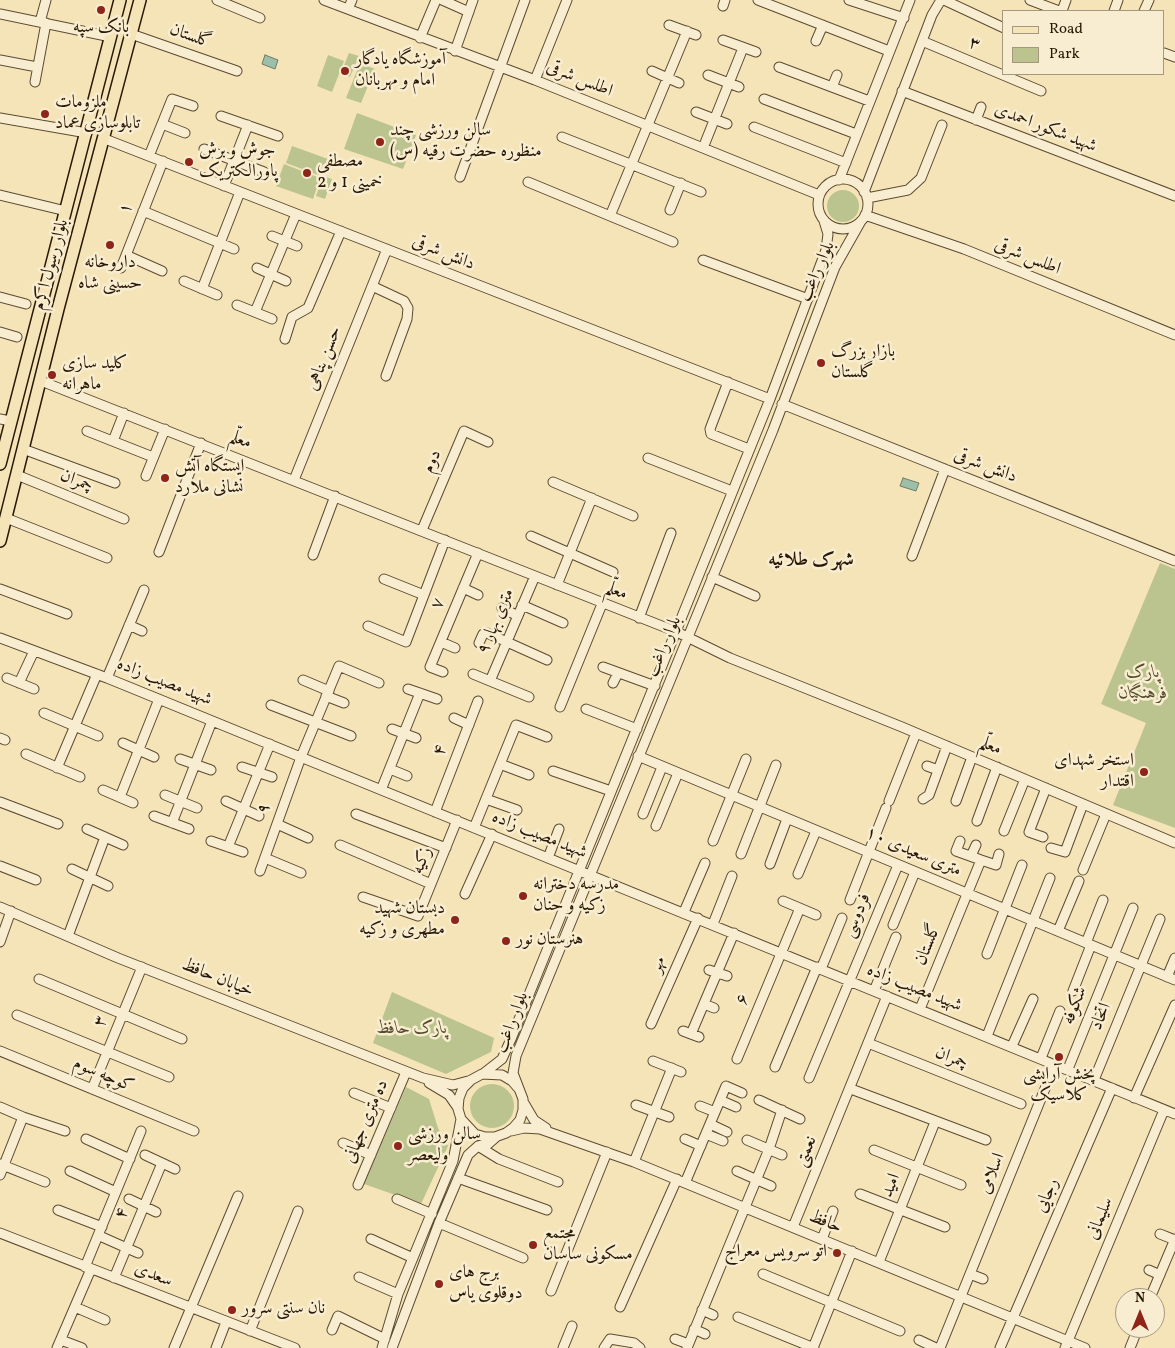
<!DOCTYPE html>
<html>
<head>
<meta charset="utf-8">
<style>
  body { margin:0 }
  #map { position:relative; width:1175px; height:1348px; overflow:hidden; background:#f4e4b7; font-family:Vollkorn,serif }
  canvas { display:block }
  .legend { position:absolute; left:1002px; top:10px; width:162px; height:65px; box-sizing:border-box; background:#f8edd0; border:1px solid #a5987f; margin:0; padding:6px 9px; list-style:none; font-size:15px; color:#291805 }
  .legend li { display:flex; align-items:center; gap:10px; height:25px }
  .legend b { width:25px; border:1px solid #a5987f }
  .north { position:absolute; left:1115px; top:1288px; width:50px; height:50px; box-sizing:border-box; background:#f8edd0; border:1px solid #a5987f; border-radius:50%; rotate:0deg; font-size:14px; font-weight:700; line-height:20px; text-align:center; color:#291805 }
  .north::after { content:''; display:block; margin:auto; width:18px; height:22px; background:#8f2418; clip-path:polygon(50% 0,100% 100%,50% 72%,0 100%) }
</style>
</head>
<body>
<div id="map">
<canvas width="1175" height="1348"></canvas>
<ul class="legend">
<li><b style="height:6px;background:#f4e4b7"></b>Road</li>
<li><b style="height:14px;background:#bbc48e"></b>Park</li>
</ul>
<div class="north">N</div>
</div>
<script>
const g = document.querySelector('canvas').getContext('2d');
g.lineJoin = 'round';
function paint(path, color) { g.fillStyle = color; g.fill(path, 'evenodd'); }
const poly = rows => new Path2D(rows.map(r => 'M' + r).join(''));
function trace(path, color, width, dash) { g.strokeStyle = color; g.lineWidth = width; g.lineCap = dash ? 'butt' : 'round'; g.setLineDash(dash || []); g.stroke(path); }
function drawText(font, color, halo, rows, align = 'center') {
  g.font = font + ' Vollkorn,Amiri,serif'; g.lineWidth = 5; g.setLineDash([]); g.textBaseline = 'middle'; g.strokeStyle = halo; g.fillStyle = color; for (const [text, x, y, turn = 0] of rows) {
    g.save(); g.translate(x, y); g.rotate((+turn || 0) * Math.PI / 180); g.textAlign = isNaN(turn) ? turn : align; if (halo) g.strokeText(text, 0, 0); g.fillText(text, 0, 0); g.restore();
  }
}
paint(poly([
  [349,53,359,56,350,77,341,73],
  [328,55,344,61,332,92,317,86],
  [360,63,375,69,361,103,346,98],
  [357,113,416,135,403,169,344,149],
  [292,146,328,159,321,176,286,163],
  [284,164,320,178,313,199,276,186],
  [323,176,332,179,325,199,316,196],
  '827 206a16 16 0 1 1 32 0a16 16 0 1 1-32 0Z',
  [1160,563,1175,569,1175,828,1113,805,1146,723,1101,704],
  [392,992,494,1038,491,1052,446,1074,373,1043],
  '470 1106a22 22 0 1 1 44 0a22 22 0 1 1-44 0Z',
  [406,1087,429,1099,438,1128,448,1146,421,1204,364,1184]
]), '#bbc48e');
const water = poly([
  [265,55,278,60,275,69,262,64,265,55],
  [903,478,919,483,916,491,900,486,903,478]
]);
paint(water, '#9dbfa9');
trace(water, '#6f7c67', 1);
const minor = poly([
  [217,0,260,18],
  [324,0,535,80,819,195],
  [442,0,469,12],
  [758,0,889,51],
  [849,0,904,18],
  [944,0,1004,28],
  [1030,0,1059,11],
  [723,6,725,0],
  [348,9,352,0],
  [1062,11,1066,0],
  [1114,11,1118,0],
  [1144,11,1149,0],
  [0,14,111,37],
  [40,22,46,0],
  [669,25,696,35],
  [131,34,237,71],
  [420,38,436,0],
  [723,40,756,52],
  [816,41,823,25],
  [922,41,1041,91],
  [455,51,473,0],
  [1164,53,1175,57],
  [0,60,37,67],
  [779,67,869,101],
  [652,71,679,83],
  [708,75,739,87],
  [535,80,567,0],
  [35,82,46,23],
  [832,87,837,75],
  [902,91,1175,196],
  [764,99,856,134],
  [696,112,727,124],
  [221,116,278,136],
  [0,118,87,133],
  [976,120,981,107],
  [162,124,185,133],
  [754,127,846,163],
  [562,137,701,192],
  [105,139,770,399],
  [703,148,743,48],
  [204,149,264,172],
  [149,156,172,99,193,106],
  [460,177,525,0],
  '818 204a25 25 0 1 1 50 0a25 25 0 1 1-50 0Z',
  [839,180,910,0],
  [528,182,673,242],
  [224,186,248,125],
  [864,192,932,15,941,0],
  [0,195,66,211],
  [867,198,908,190,921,178,942,125],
  [670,210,681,183],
  [143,211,234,249],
  [865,215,964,249,1175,335],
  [610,216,687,31],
  [272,236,297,246],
  [126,255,162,271],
  [703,260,808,299],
  [121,268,163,161],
  [257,268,286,281],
  [184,281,217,295],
  [372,286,404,301,408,308,407,319,386,376],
  [202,289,240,192],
  [0,297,26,304],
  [237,305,272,319],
  [255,312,296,214],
  [0,332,17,337],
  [285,339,292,317,308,308,341,231],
  [41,381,677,632,730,658,902,727,1175,843],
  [728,382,710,429,711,434,749,449],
  [782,404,1175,561],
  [0,419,10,421],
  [87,431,153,457],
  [113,441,124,413],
  [23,449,115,483],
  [648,458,732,491],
  [17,475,124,519],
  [146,476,165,429],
  [294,480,387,249],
  [553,482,633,516],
  [6,518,107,558],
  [422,530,464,431,488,442],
  [531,536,613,572],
  [159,552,201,443],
  [313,555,335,496],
  [912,556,945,469],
  [712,577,755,596],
  [384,579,424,595],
  [557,585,592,498],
  [463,588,478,595],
  [0,589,67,614],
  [522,605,563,623],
  [502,608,518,616],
  [639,618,671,533],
  [129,625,142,631],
  [368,626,406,642,445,540],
  [0,638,107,678,1175,1114],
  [441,642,455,648],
  [479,643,483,634,487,633,547,660],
  [603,667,655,686],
  [443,672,430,667,478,553],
  [473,674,529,697],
  [7,678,34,689],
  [107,678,144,590],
  [303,680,329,691],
  [490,681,535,576],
  [19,683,34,651],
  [613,683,618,673],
  [408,689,437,699],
  [326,696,344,703],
  [271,705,351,736],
  [560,707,602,604],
  [586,709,637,729],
  [44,713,98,736],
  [454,718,469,725],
  [392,729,416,738],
  [0,738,5,740],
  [123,743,154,757],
  [26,754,80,777],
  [638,756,1175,980],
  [180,759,211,770],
  [500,764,529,775],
  [927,766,938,770],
  [242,767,272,777],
  [57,768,97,674],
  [390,769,407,776],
  [553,771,611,791],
  [103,790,133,803],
  [381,790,420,693],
  [165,795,197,808],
  [120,797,159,699],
  [486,799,517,810],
  [923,799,929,795,947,746],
  [226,801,259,816],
  [889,801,916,733],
  [956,801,972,757],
  [0,802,58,824],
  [435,812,478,701],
  [356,814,446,848],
  [643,814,662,767],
  [154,816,189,829],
  [977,821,997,767],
  [172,823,212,721],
  [277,824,308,838],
  [656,826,678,773],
  [474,828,516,725,547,737],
  [87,829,123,845],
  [1004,831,1025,779],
  [1043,837,1029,832,1046,788],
  [211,841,243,852],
  [713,841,746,759],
  [960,841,956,851,981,860,996,865,999,854],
  [340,845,431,884],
  [228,847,270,744],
  [1051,848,1065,852,1083,804],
  [741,854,776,765],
  [971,856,976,845],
  [265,858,301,873],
  [548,858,559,829],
  [770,864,787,819],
  [0,866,36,880],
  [72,869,108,886],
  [1083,870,1106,814],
  [260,871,301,757,339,666,379,683],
  [798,874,816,831],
  [465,894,492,834],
  [363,897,418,916,457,820],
  [850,900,886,808],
  [783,901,816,915],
  [0,907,118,958,423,1078,453,1085,468,1081],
  [684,912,705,863],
  [713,924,732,876],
  [893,925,915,872],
  [1058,931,1079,881],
  [68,936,105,837],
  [0,942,11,911],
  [1086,943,1103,900],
  [987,954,1022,865],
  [821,969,842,918],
  [709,970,727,976],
  [1167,977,1175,958],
  [39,979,182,1039],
  [874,991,896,937],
  [1073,991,1091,945],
  [704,1004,714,1008],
  [920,1009,981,860],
  [17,1015,169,1077],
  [651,1024,698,918],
  [683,1031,699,1037],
  [691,1034,734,933],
  [987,1036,1050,878],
  [868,1043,1021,1104],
  [1012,1046,1033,999],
  [0,1051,194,1131],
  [1041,1058,1060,1011],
  [737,1059,800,908],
  [653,1061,681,1072],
  [775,1067,817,967],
  [1068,1069,1133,908],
  [484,1073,502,1059,511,1039,770,399,826,250,828,234,824,221],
  [809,1078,898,865],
  [1094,1080,1160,919],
  [429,1083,449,1095,458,1108],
  [92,1089,142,967],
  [519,1089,512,1081,502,1075,482,1074,471,1080,463,1088,459,1098,458,1109,461,1119,475,1134,485,1137,495,1137,506,1133,513,1128,520,1120,523,1110,523,1099,513,1073,516,1056,773,430,835,267,861,221],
  [851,1089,986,1140],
  [354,1093,391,1108],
  [1134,1098,1175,1005],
  [720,1100,736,1107],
  [759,1100,800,1119],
  [524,1103,534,1120,546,1128],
  [636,1105,669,1117],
  [700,1106,715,1112],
  [0,1107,23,1117,0,1175],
  [23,1117,65,1131],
  [710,1124,727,1132],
  [511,1131,524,1128,540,1129,634,1162,1085,1348],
  [706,1134,723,1141],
  [86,1139,130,1159],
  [685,1139,701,1146],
  [747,1140,782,1155],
  [343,1143,371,1155],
  [478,1146,499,1159,558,1182],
  [874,1150,961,1185],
  [145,1155,175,1169],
  [634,1162,672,1068],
  [0,1164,45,1182],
  [70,1171,116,1192],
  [737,1171,771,1186],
  [458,1178,547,1210],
  [685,1183,726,1086,742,1093],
  [358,1185,406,1072],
  [860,1194,945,1227],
  [129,1199,156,1212],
  [397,1199,432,1214],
  [58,1210,102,1227],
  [439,1223,523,1258],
  [793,1227,887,996],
  [0,1233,295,1348],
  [1160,1234,1175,1240],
  [102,1237,138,1253],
  [371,1239,413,1258],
  [822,1239,833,1211],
  [879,1262,935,1122],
  [85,1267,141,1131],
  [1149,1270,1160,1275],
  [763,1274,900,1331],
  [970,1274,983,1279],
  [359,1277,398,1294],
  [114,1278,162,1163],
  [551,1291,607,1152],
  [1150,1298,1175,1239],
  [75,1307,105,1320],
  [620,1307,677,1179],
  [702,1310,713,1315],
  [738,1317,814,1348],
  [694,1329,705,1334],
  [332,1330,338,1316,385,1339],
  [250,1331,298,1211],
  [675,1339,688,1344],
  [61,1340,82,1348],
  [919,1340,936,1348],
  [57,1348,91,1269],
  [174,1348,238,1196],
  [216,1348,226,1322],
  [382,1348,398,1294,453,1161,461,1119],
  [392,1348,439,1223,468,1155,478,1146,488,1144,496,1137],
  [563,1348,572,1326],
  [604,1348,610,1339,634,1343,640,1348],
  [687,1348,769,1149,782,1110],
  [813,1348,852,1251],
  [940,1348,1055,1064],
  [1000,1348,1112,1088],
  [1065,1348,1164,1110],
  [1130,1348,1138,1328]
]);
const major = poly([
  [0,464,120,0],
  [0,541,58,309,140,0]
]);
trace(minor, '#5c4b32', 11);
trace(major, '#291805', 14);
trace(minor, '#f8edd0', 9);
trace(major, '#f4e4b7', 11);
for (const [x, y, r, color] of [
  [101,10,5,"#8f2418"],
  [345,71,5,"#8f2418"],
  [45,114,5,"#8f2418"],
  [380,142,5,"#8f2418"],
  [189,162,5,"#8f2418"],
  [307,173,5,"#8f2418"],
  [110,245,5,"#8f2418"],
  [821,363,5,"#8f2418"],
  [52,375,5,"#8f2418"],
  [165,478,5,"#8f2418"],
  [1144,772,5,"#8f2418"],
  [523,896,5,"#8f2418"],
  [455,920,5,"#8f2418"],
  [506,941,5,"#8f2418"],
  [1059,1057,5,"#8f2418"],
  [398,1146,5,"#8f2418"],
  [533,1245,5,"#8f2418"],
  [837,1253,5,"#8f2418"],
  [439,1284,5,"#8f2418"],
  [232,1310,5,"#8f2418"]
]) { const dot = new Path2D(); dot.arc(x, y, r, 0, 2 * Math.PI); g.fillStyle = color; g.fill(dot); trace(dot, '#f8edd0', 2); }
drawText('18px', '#291805', '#f8edd0', [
  ["بانک سپه",101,29,"center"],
  ["آموزشگاه یادگار",355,61],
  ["امام و مهربانان",355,82],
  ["ملزومات",55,104],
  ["تابلوسازی عماد",55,125],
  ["سالن ورزشی چند",390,132],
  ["منظوره حضرت رقیه (س)",390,153],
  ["جوش و برش",199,152],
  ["پاورالکتریک",199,173],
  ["مصطفی",317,163],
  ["خمینی 1 و 2",317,184],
  ["داروخانه",110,264,"center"],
  ["حسینی شاه",110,285,"center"],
  ["بازار بزرگ",831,353],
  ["گلستان",831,374],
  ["کلید سازی",62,365],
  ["ماهرانه",62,386],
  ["ایستگاه آتش",175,468],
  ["نشانی ملارد",175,489],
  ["استخر شهدای",1134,762,"right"],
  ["اقتدار",1134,783,"right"],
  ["مدرسه دخترانه",533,886],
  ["زکیه و حنان",533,907],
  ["دبستان شهید",445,910,"right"],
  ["مطهری و زکیه",445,931,"right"],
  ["هنرستان نور",516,941],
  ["پخش آرایشی",1059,1076,"center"],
  ["کلاسیک",1059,1097,"center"],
  ["سالن ورزشی",408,1136],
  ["ولیعصر",408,1157],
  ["مجتمع",543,1235],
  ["مسکونی ساسان",543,1256],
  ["اتو سرویس معراج",827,1253,"right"],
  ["برج های",449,1274],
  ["دوقلوی یاس",449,1295],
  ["نان سنتی سرور",242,1310]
], 'left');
drawText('18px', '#291805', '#f8edd0', [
  ["گلستان",190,37,20],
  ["۳",974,45,23],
  ["اطلس شرقی",579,80,22],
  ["شهید شکور احمدی",1045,129,21],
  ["۱",127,209,-69],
  ["دانش شرقی",443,254,22],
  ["اطلس شرقی",1027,258,22],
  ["بلوار رسول اکرم",52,265,-75],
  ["بلوار راغب",818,272,-66],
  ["حسن پناهی",325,359,-68],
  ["معلّم",240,441,21],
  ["دوم",433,462,-67],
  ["دانش شرقی",985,467,21],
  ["چمران",76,482,22],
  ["معلّم",616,592,22],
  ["۷",439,604,-67],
  ["۹ متری بهار",497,622,-67],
  ["بلوار راغب",665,647,-67],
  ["شهید مصیب زاده",164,683,22],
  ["معلّم",990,747,23],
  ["۴",441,751,-69],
  ["۹",265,809,-70],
  ["شهید مصیب زاده",539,836,22],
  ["۱۰ متری سعیدی",913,853,23],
  ["زکیه",423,861,-68],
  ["فردوسی",858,916,-67],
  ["گلستان",929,945,-68],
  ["مهر",659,965,-66],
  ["خیابان حافظ",217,979,22],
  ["شهید مصیب زاده",914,989,22],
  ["۶",744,1000,-68],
  ["شکوفه",1076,1006,-68],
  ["اتحاد",1102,1017,-67],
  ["۳",102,1022,-68],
  ["بلوار راغب",513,1023,-69],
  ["چمران",951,1059,22],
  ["کوچه سوم",103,1076,23],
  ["ده متری جهانی",367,1122,-67],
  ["نعمتی",807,1152,-68],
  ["اسلامی",993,1174,-68],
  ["امید",892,1186,-68],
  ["رجایی",1048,1196,-67],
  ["۴",123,1214,-68],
  ["سلیمانی",1101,1219,-67],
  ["حافظ",825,1223,22],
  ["سعدی",153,1276,21]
]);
drawText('italic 18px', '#554c2e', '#f8edd0', [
  ["پارک",1143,674],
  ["فرهنگیان",1143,695],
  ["پارک حافظ",412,1030]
]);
drawText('bold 19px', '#291805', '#f8edd0', [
  ["شهرک طلائیه",811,562]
]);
</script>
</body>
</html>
